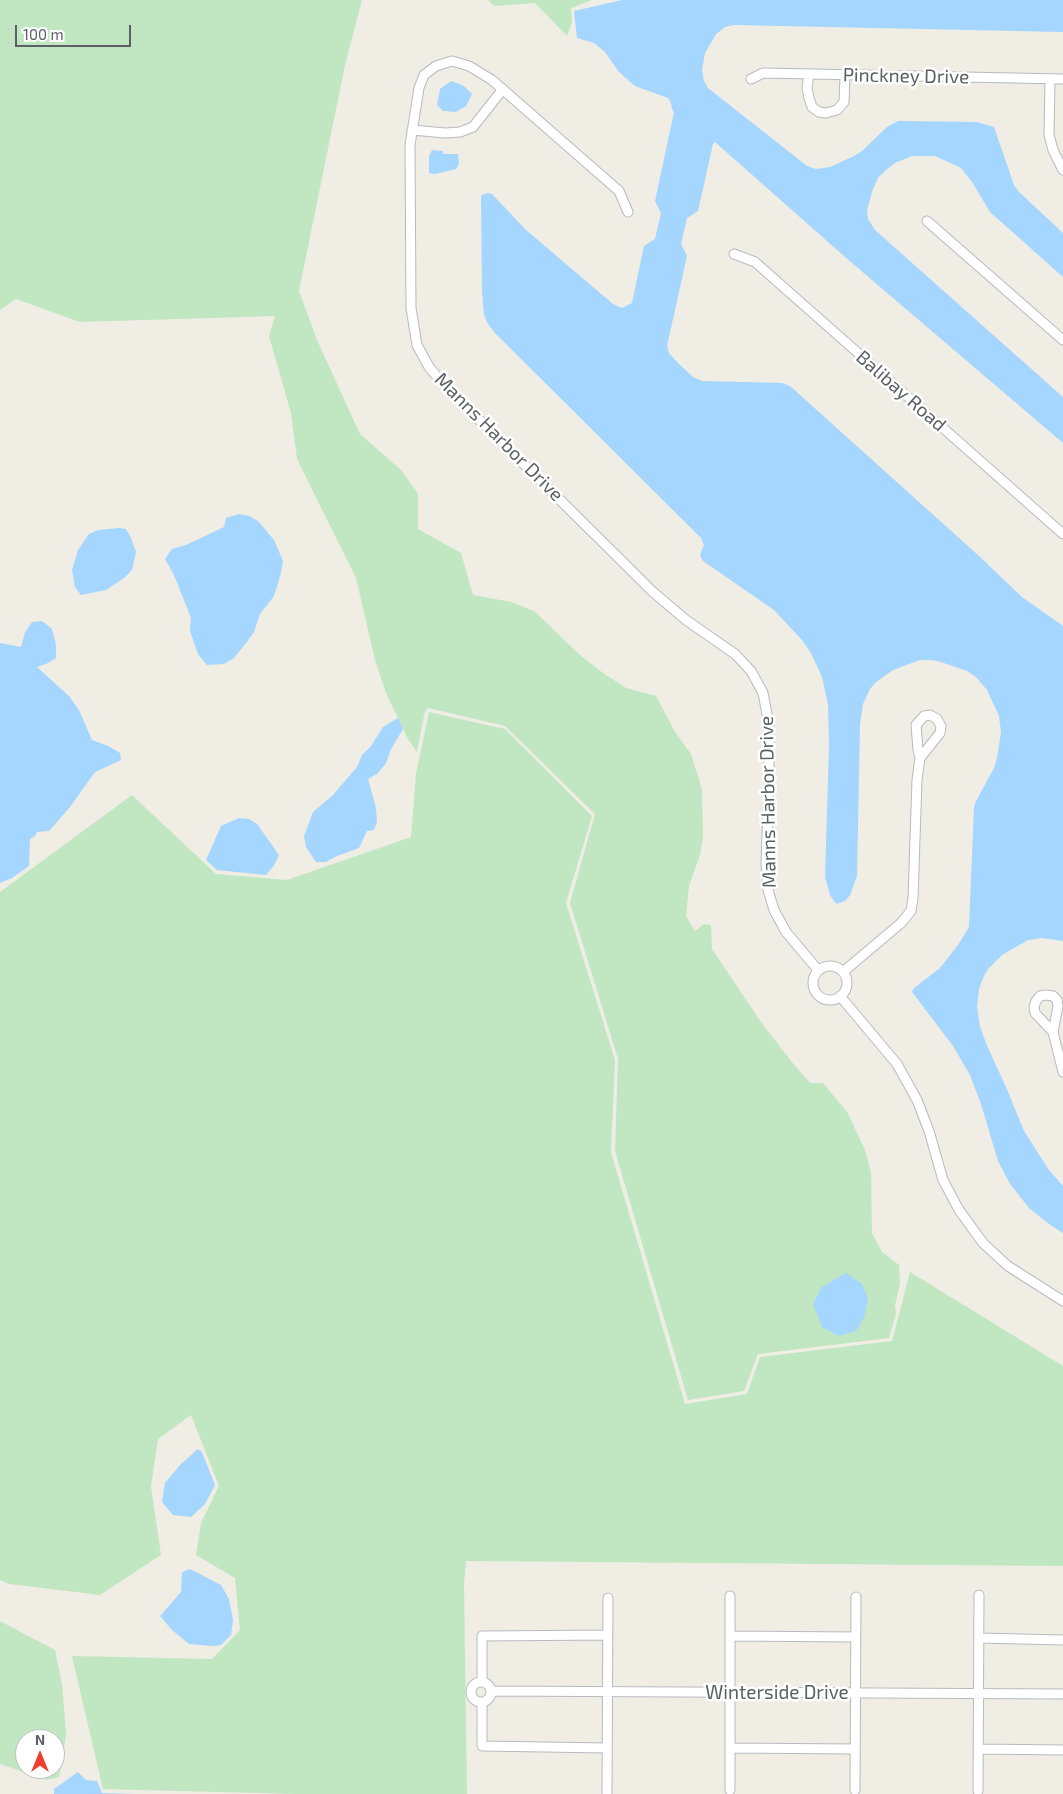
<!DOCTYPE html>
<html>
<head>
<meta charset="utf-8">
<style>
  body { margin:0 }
  #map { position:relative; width:1063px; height:1794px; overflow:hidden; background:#efede4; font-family:"Exo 2",sans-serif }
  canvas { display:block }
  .north { position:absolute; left:15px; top:1729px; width:50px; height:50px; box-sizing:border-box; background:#fff; border:1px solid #bebfc1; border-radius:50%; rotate:0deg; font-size:14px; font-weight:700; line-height:20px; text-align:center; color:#5c6065 }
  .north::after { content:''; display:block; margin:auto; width:18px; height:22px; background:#ed3f2c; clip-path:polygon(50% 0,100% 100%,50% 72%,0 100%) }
  .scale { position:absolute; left:15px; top:25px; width:116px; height:22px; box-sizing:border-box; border:2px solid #5c6065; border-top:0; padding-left:6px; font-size:15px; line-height:18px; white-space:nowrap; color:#5c6065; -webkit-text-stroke:4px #fff; paint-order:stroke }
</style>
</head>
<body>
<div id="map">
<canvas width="1063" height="1794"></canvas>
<div class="north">N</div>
<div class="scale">100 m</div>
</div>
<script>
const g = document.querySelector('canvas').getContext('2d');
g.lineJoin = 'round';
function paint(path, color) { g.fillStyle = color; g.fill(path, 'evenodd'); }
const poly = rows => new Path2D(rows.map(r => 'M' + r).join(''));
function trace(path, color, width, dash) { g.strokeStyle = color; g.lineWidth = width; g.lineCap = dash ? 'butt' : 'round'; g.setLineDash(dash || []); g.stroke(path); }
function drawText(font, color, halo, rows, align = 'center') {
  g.font = font + ' "Exo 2",sans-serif'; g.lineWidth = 5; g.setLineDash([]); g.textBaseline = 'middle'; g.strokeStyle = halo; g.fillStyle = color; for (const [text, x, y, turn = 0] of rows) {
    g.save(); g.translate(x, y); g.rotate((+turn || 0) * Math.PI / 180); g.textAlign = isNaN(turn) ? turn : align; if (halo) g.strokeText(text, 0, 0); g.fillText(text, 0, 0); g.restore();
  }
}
paint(poly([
  [0,0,362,0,345,65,299,291,317,340,360,434,402,471,418,494,418,529,461,553,473,595,511,602,534,611,580,655,603,673,626,688,656,696,675,732,691,754,702,789,703,836,700,855,689,886,686,916,695,931,704,924,711,925,712,949,761,1022,791,1061,810,1083,823,1083,847,1112,865,1150,871,1173,872,1233,882,1252,899,1265,900,1284,895,1305,896,1314,889,1338,758,1354,744,1391,688,1400,615,1151,618,1059,570,903,595,814,505,726,428,708,425,711,417,752,408,739,386,693,375,660,356,578,297,459,291,413,269,336,275,316,80,322,16,299,0,310],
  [488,0,592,0,571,8,572,22,567,36,535,3,494,6],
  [429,712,505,729,592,816,566,903,615,1060,611,1152,685,1404,747,1394,760,1357,892,1341,910,1272,1063,1366,1063,1566,466,1561,464,1583,467,1794,295,1794,103,1789,72,1656,212,1659,240,1630,235,1578,196,1555,201,1523,219,1486,191,1415,158,1439,151,1486,161,1555,100,1595,9,1584,0,1580,0,892,132,795,216,874,287,880,411,837,416,774],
  [0,1621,55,1650,62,1685,66,1733,62,1764,59,1777,46,1780,0,1764],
  [25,1739,55,1739,55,1769,25,1769]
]), '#c0e7c1');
paint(poly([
  [622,0,1063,0,1063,32,734,25,725,27,716,34,705,53,702,70,704,81,708,88,807,166,816,169,830,167,854,156,862,151,887,127,898,121,977,122,994,127,1014,185,1019,192,1063,233,1063,277,990,212,972,182,961,168,935,156,912,156,895,163,886,170,878,178,873,189,867,210,868,219,875,230,1063,397,1063,443,845,257,715,142,713,144,698,211,687,218,681,244,687,256,667,346,669,353,676,361,693,377,702,381,782,383,790,386,979,556,1022,597,1063,626,1063,941,1042,938,1028,940,1002,955,988,969,983,978,979,989,977,1007,980,1027,988,1048,1006,1087,1024,1131,1049,1170,1063,1186,1063,1233,1049,1224,1030,1209,1010,1184,998,1161,981,1104,970,1075,953,1046,912,992,914,988,940,968,958,945,969,927,974,808,975,803,994,768,997,758,1001,732,999,716,987,690,976,677,967,671,938,661,929,660,920,660,893,670,876,682,870,689,863,704,860,724,857,876,850,895,845,901,836,904,830,895,825,877,829,745,828,704,822,677,811,653,802,640,774,610,703,561,700,555,704,545,701,538,495,333,488,324,484,315,482,291,481,197,482,195,488,193,492,194,526,230,613,304,622,308,632,303,644,246,655,239,661,213,655,201,674,112,672,109,671,103,668,98,635,86,619,72,605,52,594,43,577,38,574,11],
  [451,81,464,86,472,94,466,106,456,112,443,111,437,105,440,89],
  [432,150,443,151,443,154,458,154,459,164,456,169,435,174,429,173,429,156],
  [239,514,249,516,258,521,274,540,283,561,281,573,274,596,260,614,254,632,246,643,234,658,224,664,207,665,198,654,190,631,191,618,174,575,165,559,172,549,186,545,224,527,226,518],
  [119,528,126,529,131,538,136,552,132,570,124,578,106,590,81,595,75,587,72,570,78,550,89,534,98,530],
  [42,621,52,629,56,645,56,658,46,664,37,667,69,696,79,710,92,740,108,746,120,753,121,760,95,772,70,807,49,831,37,832,35,836,30,839,29,866,12,878,0,883,0,643,21,647,25,632,32,622],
  [398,718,403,729,391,749,386,763,378,773,368,779,376,808,377,822,374,830,367,831,359,848,337,856,326,862,316,862,306,847,304,836,313,812,333,795,357,767,362,755,371,746,383,727],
  [239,818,249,819,257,824,279,855,275,864,266,875,217,870,206,860,221,826],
  [846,1273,862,1284,868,1299,864,1317,856,1331,839,1336,822,1327,813,1304,822,1287],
  [198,1449,202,1452,215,1485,205,1504,191,1517,173,1515,162,1502,165,1483,180,1465],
  [190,1569,221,1585,229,1599,233,1620,231,1635,221,1645,214,1646,189,1644,172,1630,160,1616,181,1592,182,1572],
  [78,1772,86,1780,97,1781,102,1793,136,1794,54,1794,54,1789]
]), '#a4d6ff');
const minor = poly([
  [809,74,807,88,809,98,812,107,819,112,826,113,837,110,844,102,845,75],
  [751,79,763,73,1063,79],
  [1050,79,1049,135,1053,150,1063,170],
  [412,130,445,133,460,132,473,127,503,89],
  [628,212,619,191,492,80,469,66,452,61,436,66,424,75,419,88,410,145,411,308,417,345,429,367,444,385,653,592,686,620,735,654,751,671,763,693,769,725,769,784,766,863,768,890,774,910,786,932,818,970],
  [927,221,1063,340],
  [734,254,755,262,1063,534],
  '813 983a17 17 0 1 1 34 0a17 17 0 1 1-34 0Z',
  [843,972,901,923,911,911,913,898,917,780,920,758,918,750,916,725,924,716,930,715,937,719,941,726,940,733,920,758],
  [840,996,897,1064,917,1100,929,1131,943,1180,959,1210,983,1243,1008,1266,1063,1301],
  [1053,1032,1035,1013,1034,1007,1036,1001,1040,996,1046,995,1053,996,1057,1000,1058,1006,1053,1032,1063,1072],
  [730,1596,730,1790],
  [730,1636,856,1637],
  [979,1638,1063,1640],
  '471 1692a10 10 0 1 1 20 0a10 10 0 1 1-20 0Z',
  [482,1682,482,1636,608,1635],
  [491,1691,1063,1694],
  [482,1702,482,1746,607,1748],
  [730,1748,855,1749],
  [978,1749,1063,1750],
  [855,1790,856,1597],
  [978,1791,979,1595],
  [607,1794,608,1598]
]);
trace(minor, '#b7babf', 11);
trace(minor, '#fff', 9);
drawText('19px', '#5c6065', '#fff', [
  ["Pinckney Drive",906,76,1],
  ["Balibay Road",901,391,41],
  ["Manns Harbor Drive",499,437,45],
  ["Manns Harbor Drive",768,802,-91],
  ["Winterside Drive",777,1693]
]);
</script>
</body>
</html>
